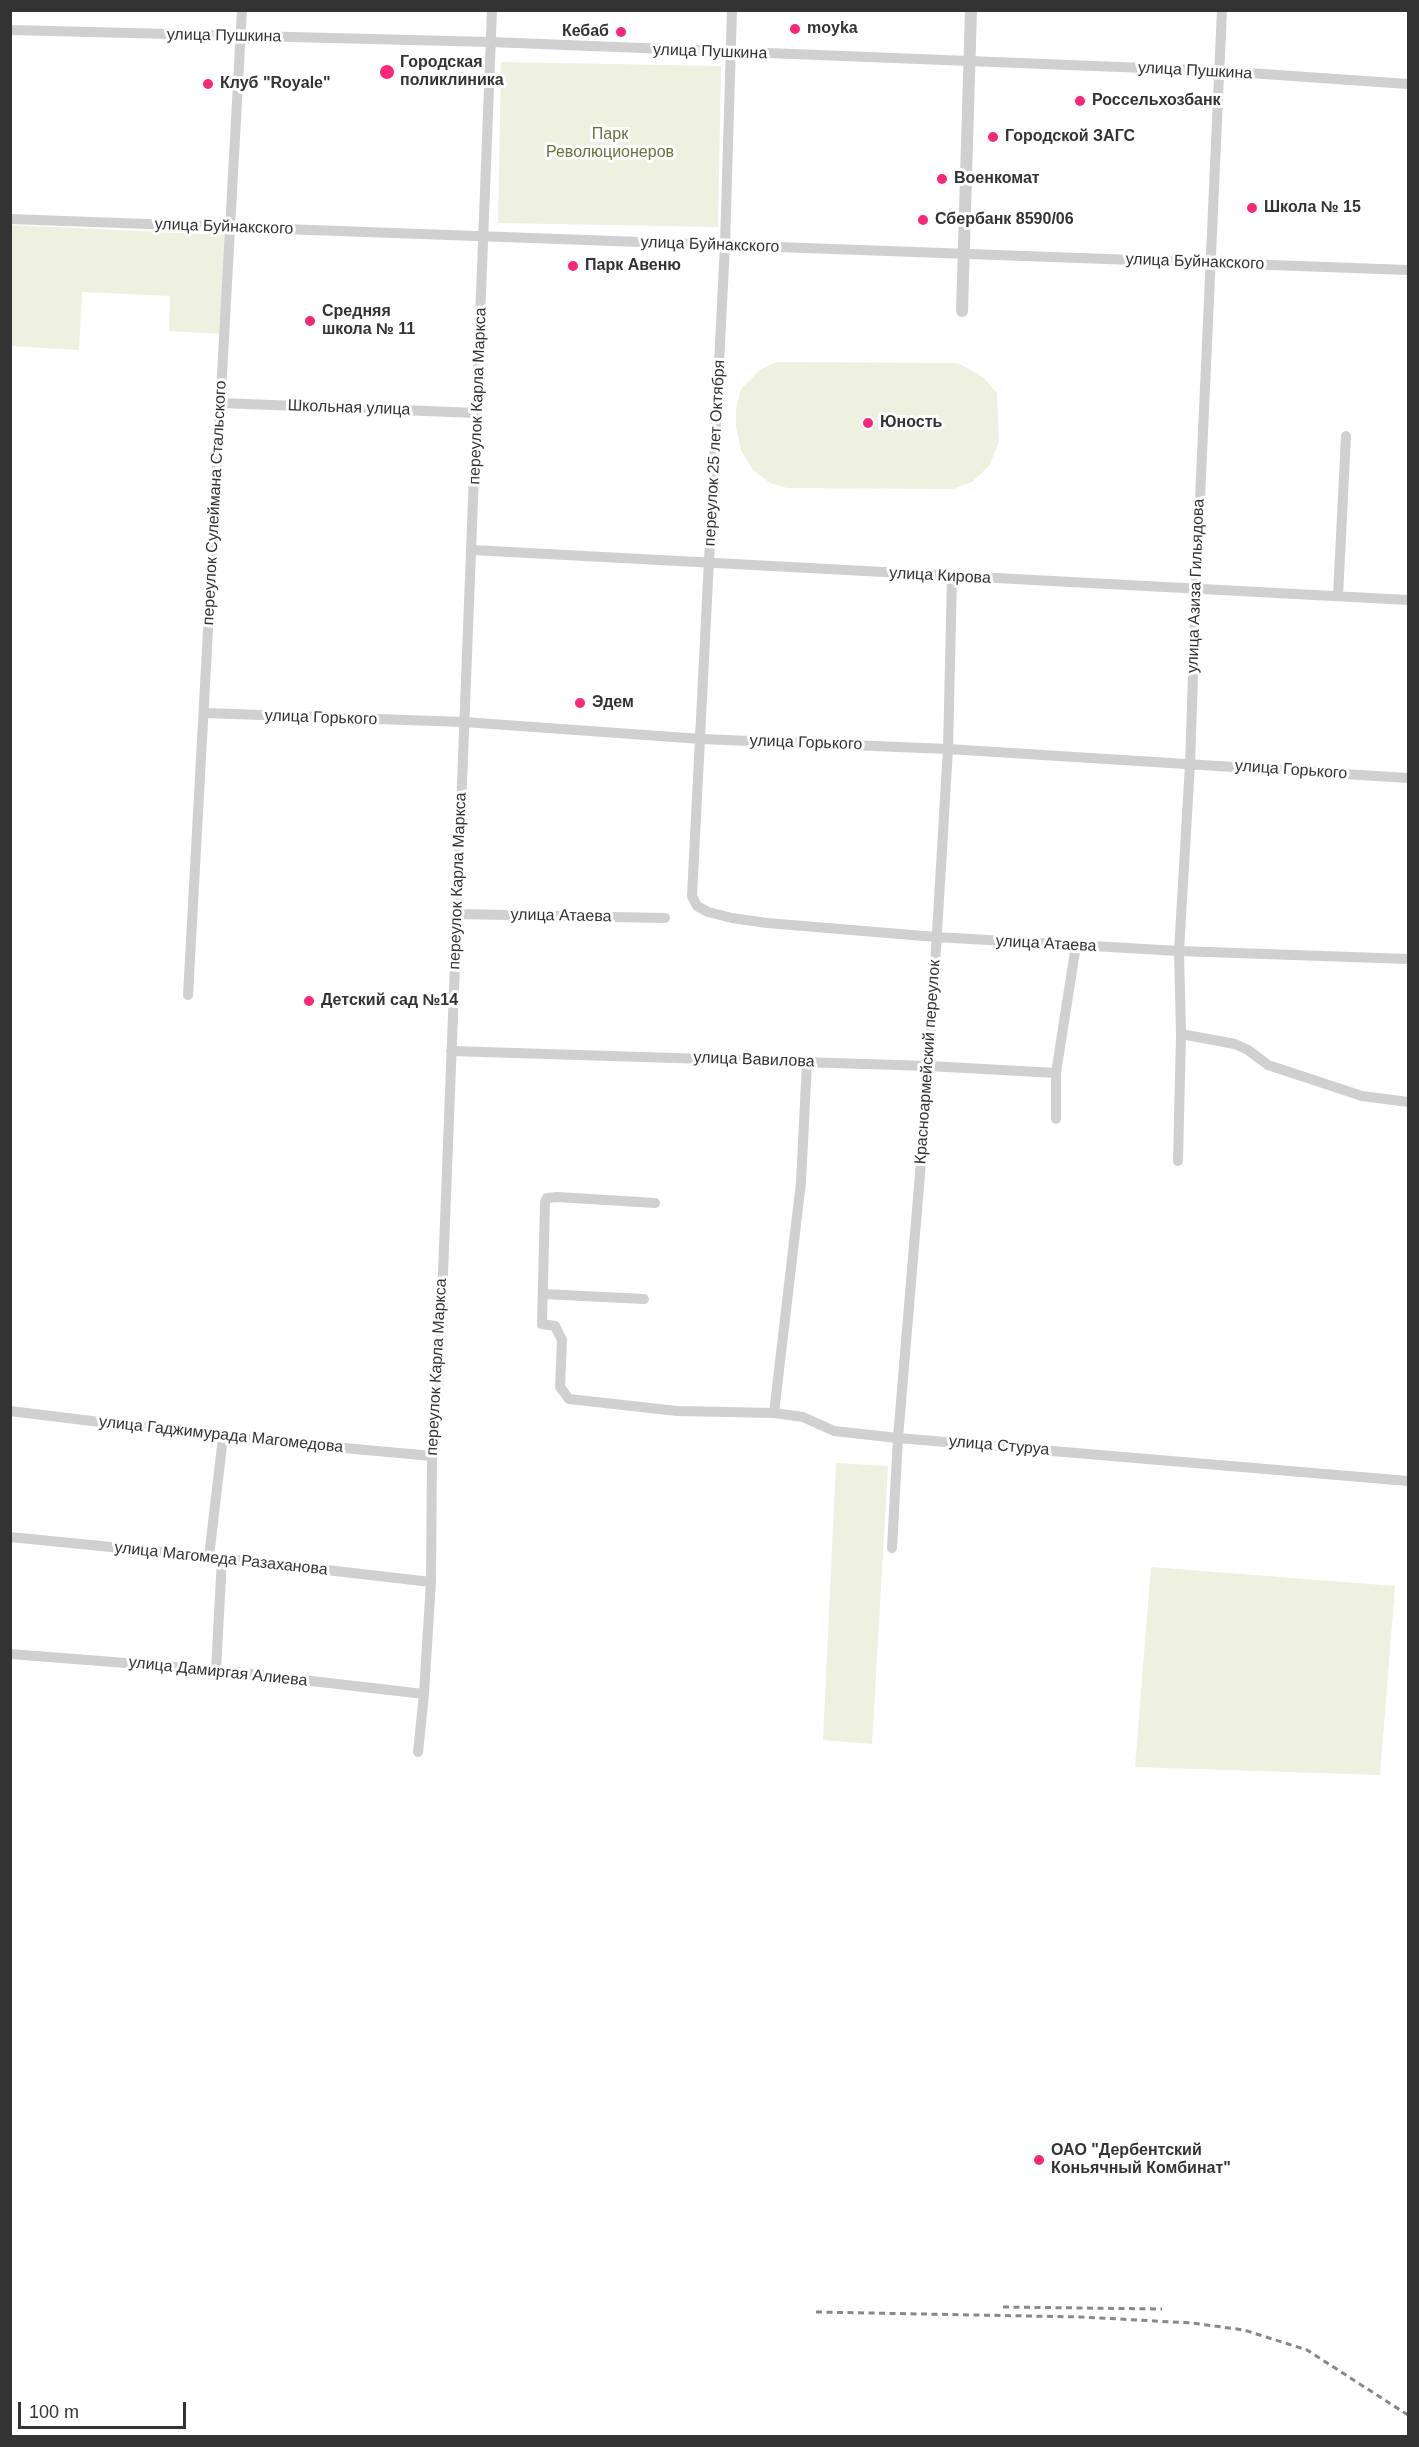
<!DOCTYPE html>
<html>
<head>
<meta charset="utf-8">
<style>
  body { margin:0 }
  #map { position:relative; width:1419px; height:2447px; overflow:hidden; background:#fff; font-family:Helvetica,sans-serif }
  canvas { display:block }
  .frame { position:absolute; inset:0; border:12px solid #333; pointer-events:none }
  .scale { position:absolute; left:18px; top:2402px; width:168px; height:27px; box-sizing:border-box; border:3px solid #333; border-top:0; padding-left:8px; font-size:18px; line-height:21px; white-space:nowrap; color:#333; -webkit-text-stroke:4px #fff; paint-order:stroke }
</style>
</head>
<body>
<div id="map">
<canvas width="1419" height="2447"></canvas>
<div class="frame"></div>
<div class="scale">100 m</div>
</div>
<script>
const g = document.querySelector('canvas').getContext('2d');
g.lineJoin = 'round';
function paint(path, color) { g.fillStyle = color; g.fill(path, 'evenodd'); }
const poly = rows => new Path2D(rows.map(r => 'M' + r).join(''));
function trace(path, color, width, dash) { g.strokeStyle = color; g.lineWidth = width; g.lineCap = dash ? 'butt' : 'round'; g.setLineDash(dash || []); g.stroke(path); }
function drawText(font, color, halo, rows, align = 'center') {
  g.font = font + ' Helvetica,sans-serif'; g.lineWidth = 6; g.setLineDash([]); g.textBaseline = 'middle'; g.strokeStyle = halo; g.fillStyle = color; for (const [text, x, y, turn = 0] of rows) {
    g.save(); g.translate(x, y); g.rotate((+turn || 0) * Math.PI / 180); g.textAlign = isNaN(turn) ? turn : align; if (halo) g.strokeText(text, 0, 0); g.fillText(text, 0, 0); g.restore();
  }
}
paint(poly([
  [501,62,721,66,718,227,498,223],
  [11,225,227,235,223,334,169,331,170,296,82,292,79,350,11,346],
  [777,362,958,363,983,377,997,393,999,441,989,466,972,482,953,489,787,488,770,483,753,470,741,450,736,427,736,409,741,389,761,369],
  [836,1463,888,1466,872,1744,823,1740],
  [1151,1567,1395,1586,1380,1775,1135,1767]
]), '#eef0e0');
trace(poly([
  [732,10,725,245,692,896,697,906,708,912,732,918,767,923,936,937,1179,951,1408,959],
  [10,30,491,42,1220,71,1408,84],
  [10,219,1408,270],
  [221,403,477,413],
  [472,550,1408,600],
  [1338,596,1346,436],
  [204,713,464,722,701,739,948,749,1408,778],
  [457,914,665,918],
  [188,995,242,10],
  [1181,1034,1235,1044,1248,1050,1268,1065,1362,1096,1408,1102],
  [451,1051,929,1066,1056,1073],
  [1056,1119,1056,1073,1076,945],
  [1178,1161,1181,1034,1179,951,1190,764,1196,588,1222,10],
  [655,1203,557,1197,547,1198,545,1202,542,1324,555,1326,562,1340,560,1387,569,1399,677,1411,774,1413,803,1417,834,1431,898,1438,1408,1481],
  [543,1294,644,1299],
  [10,1411,223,1437,432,1456],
  [774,1413,801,1182,807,1062],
  [10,1537,222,1558,431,1582],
  [892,1548,898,1438,929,1066,948,749,952,576],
  [209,1557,223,1437],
  [10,1654,216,1670,424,1694],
  [216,1670,222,1558],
  [418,1752,424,1694,431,1582,432,1456,439,1376,492,10]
]), '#d0d0d0', 10);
trace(poly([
  [962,311,971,10]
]), '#d0d0d0', 12);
trace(poly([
  [1003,2307,1162,2309],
  [816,2312,1082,2317,1192,2323,1244,2330,1307,2350,1408,2415]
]), '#888', 3, [6, 4.5]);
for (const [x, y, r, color] of [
  [795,29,6,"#f62877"],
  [621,32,6,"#f62877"],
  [387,72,8,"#f62877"],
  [208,84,6,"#f62877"],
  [1080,101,6,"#f62877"],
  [993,137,6,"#f62877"],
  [942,179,6,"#f62877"],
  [1252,208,6,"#f62877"],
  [923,220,6,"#f62877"],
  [573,266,6,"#f62877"],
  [310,321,6,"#f62877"],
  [868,423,6,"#f62877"],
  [580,703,6,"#f62877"],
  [309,1001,6,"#f62877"],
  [1039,2160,6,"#f62877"]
]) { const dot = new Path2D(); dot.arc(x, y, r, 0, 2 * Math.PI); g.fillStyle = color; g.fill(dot); trace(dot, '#fff', 2); }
drawText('bold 16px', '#333', '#fff', [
  ["moyka",807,29],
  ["Кебаб",609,32,"right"],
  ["Городская",400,63],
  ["поликлиника",400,81],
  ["Клуб \"Royale\"",220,84],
  ["Россельхозбанк",1092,101],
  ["Городской ЗАГС",1005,137],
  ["Военкомат",954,179],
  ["Школа № 15",1264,208],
  ["Сбербанк 8590/06",935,220],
  ["Парк Авеню",585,266],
  ["Средняя",322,312],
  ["школа № 11",322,330],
  ["Юность",880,423],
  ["Эдем",592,703],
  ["Детский сад №14",321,1001],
  ["ОАО \"Дербентский",1051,2151],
  ["Коньячный Комбинат\"",1051,2169]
], 'left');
drawText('16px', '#333', '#fff', [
  ["улица Пушкина",224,36,1],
  ["улица Пушкина",710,52,2],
  ["улица Пушкина",1195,71,3],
  ["улица Буйнакского",224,227,2],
  ["улица Буйнакского",710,245,2],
  ["улица Буйнакского",1195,262,2],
  ["переулок Карла Маркса",478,396,-88],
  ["Школьная улица",349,408,2],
  ["переулок 25 лет Октября",715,453,-87],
  ["переулок Сулеймана Стальского",215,503,-87],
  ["улица Кирова",940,576,3],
  ["улица Азиза Гильядова",1196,586,-88],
  ["улица Горького",321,718,2],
  ["улица Горького",806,743,2],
  ["улица Горького",1291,770,4],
  ["переулок Карла Маркса",458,881,-88],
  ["улица Атаева",561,916,1],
  ["улица Атаева",1046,944,3],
  ["улица Вавилова",754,1060,2],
  ["Красноармейский переулок",928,1062,-86],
  ["переулок Карла Маркса",437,1367,-87],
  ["улица Гаджимурада Магомедова",221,1435,6],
  ["улица Стуруа",999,1446,5],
  ["улица Магомеда Разаханова",221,1559,6],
  ["улица Дамиргая Алиева",218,1672,6]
]);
drawText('16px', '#67743a', '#fff', [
  ["Парк",610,135],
  ["Революционеров",610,153]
]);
</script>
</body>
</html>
